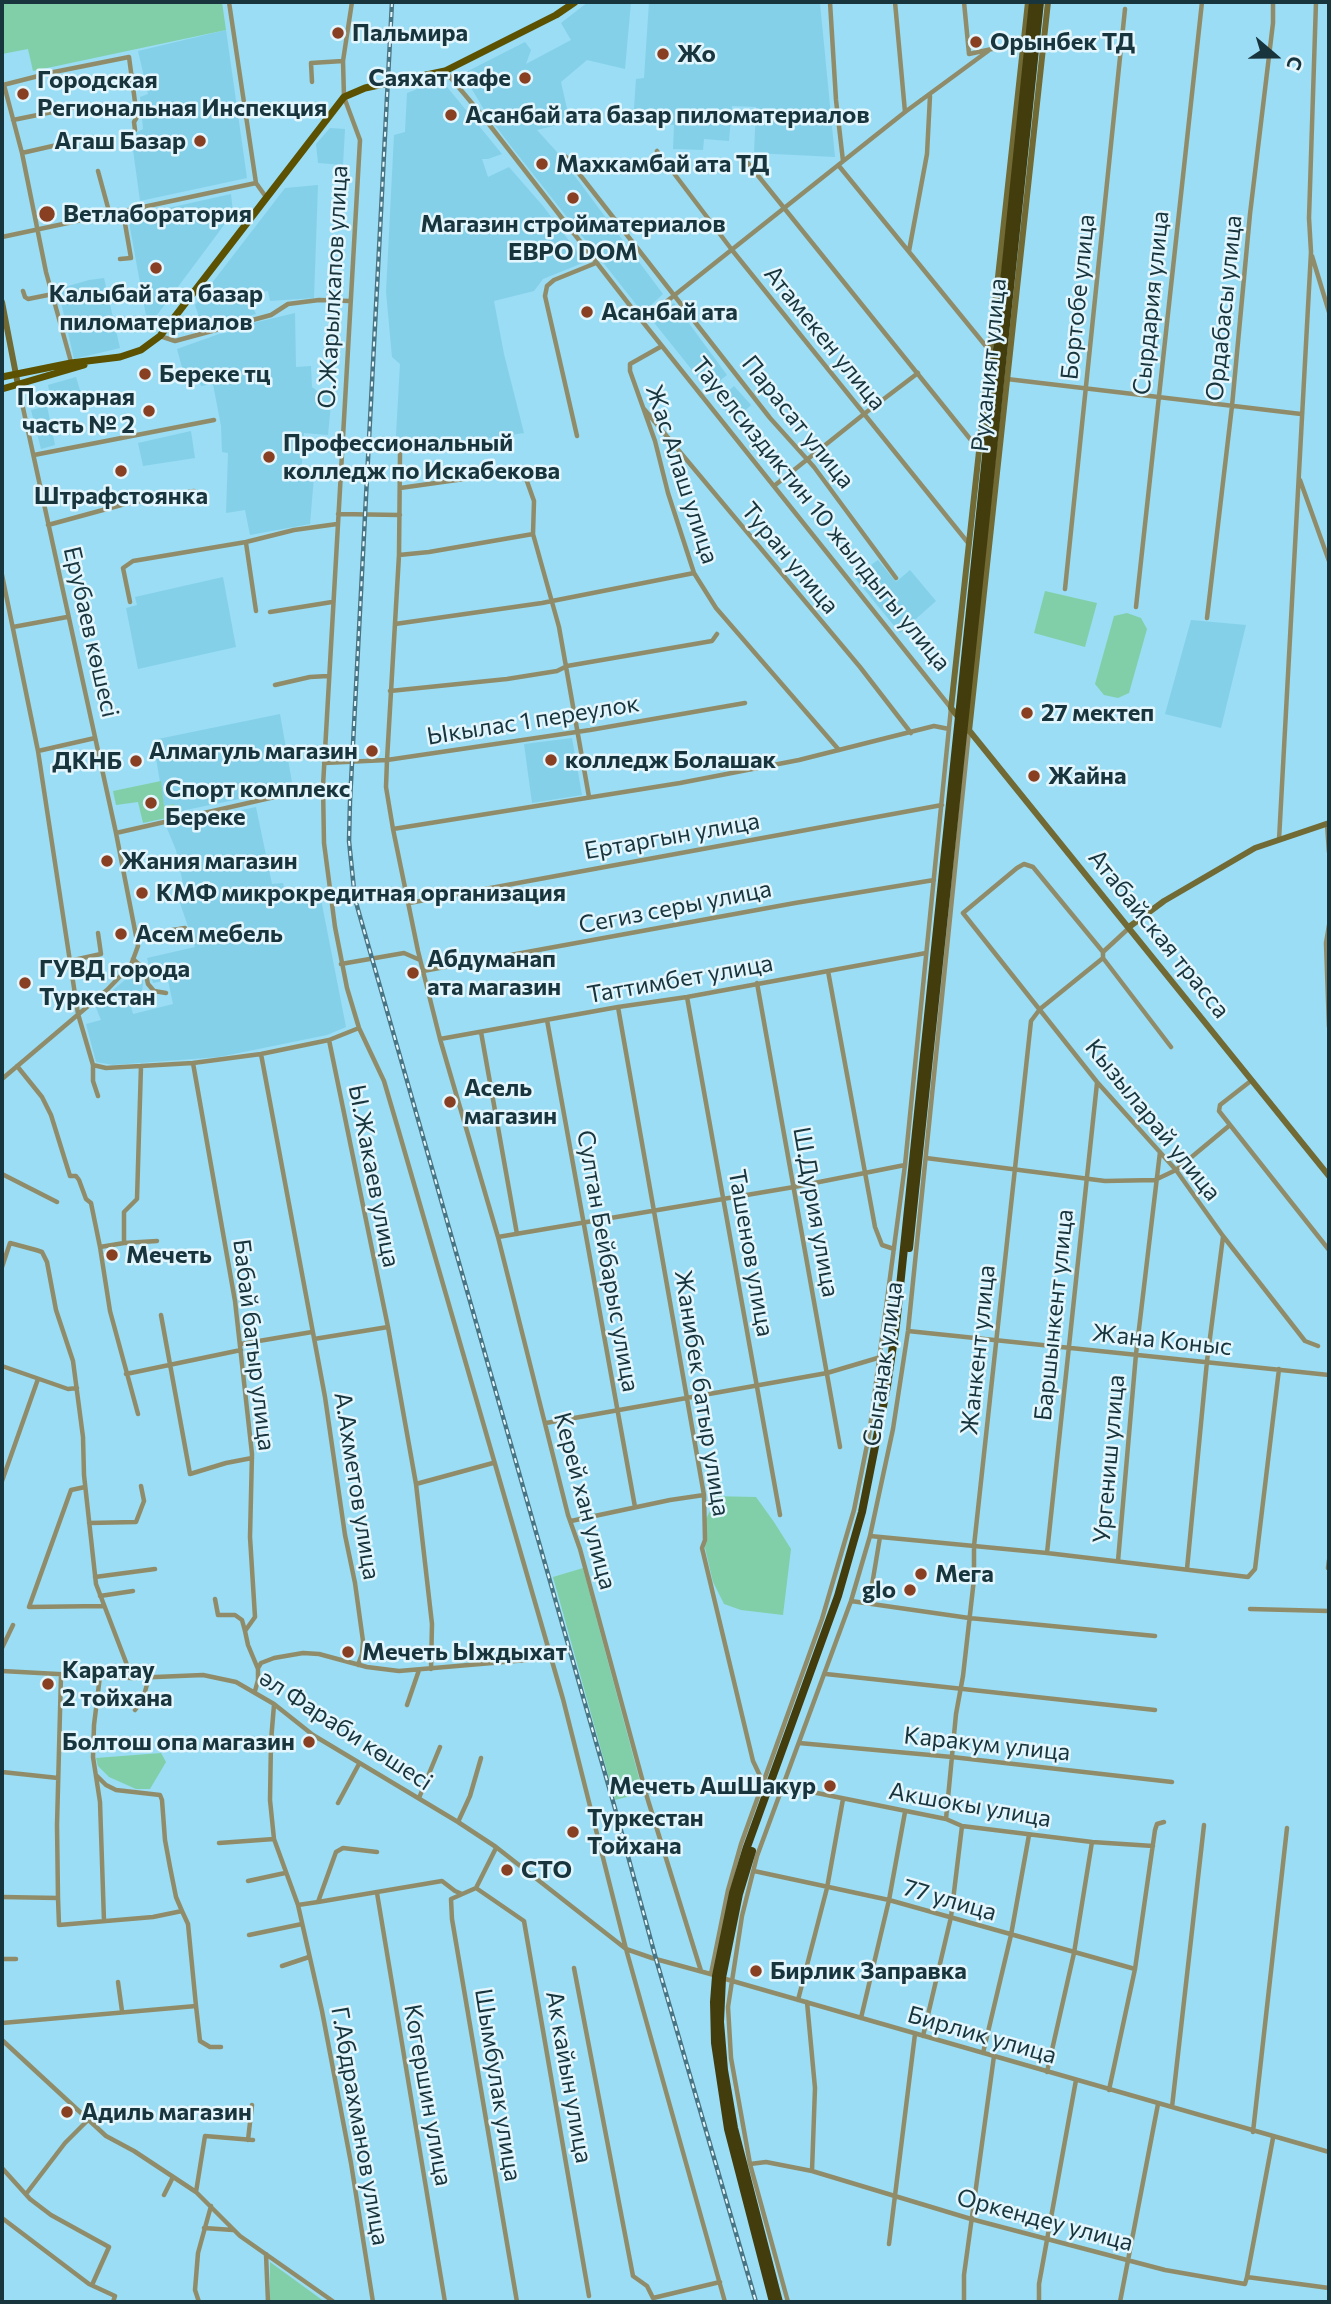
<!DOCTYPE html>
<html>
<head>
<meta charset="utf-8">
<style>
  body { margin:0 }
  #map { position:relative; width:1331px; height:2304px; overflow:hidden; background:#9addf4; font-family:Commissioner,sans-serif }
  canvas { display:block }
  .frame { position:absolute; inset:0; border:4px solid #18343d; pointer-events:none }
  .north { position:absolute; left:1240px; top:21px; width:70px; height:70px; -webkit-text-stroke:5px #e3f6fd; paint-order:stroke; rotate:110deg; font-size:19px; font-weight:700; line-height:28px; text-align:center; color:#18343d }
  .north::after { content:''; display:block; margin:auto; width:24px; height:32px; background:#18343d; clip-path:polygon(50% 0,100% 100%,50% 72%,0 100%) }
</style>
</head>
<body>
<div id="map">
<canvas width="1331" height="2304"></canvas>
<div class="frame"></div>
<div class="north">С</div>
</div>
<script>
const g = document.querySelector('canvas').getContext('2d');
g.lineJoin = 'round';
function paint(path, color) { g.fillStyle = color; g.fill(path, 'evenodd'); }
const poly = rows => new Path2D(rows.map(r => 'M' + r).join(''));
function trace(path, color, width, dash) { g.strokeStyle = color; g.lineWidth = width; g.lineCap = dash ? 'butt' : 'round'; g.setLineDash(dash || []); g.stroke(path); }
function drawText(font, color, halo, rows, align = 'center') {
  g.font = font + ' Commissioner,sans-serif'; g.lineWidth = 5; g.setLineDash([]); g.textBaseline = 'middle'; g.strokeStyle = halo; g.fillStyle = color; for (const [text, x, y, turn = 0] of rows) {
    g.save(); g.translate(x, y); g.rotate((+turn || 0) * Math.PI / 180); g.textAlign = isNaN(turn) ? turn : align; if (halo) g.strokeText(text, 0, 0); g.fillText(text, 0, 0); g.restore();
  }
}
paint(poly([
  [588,2,631,2,625,69,587,60,561,82,570,122,537,130,556,151,663,294,643,313,510,145,486,113,464,76,468,71,525,42,531,50,526,64,571,40,561,23],
  [649,2,820,3,835,157,754,153,756,107,732,106,729,141,704,139,703,150,673,149,674,125,633,122,636,79,644,78],
  [226,30,247,178,140,201,131,135,143,129,140,97,148,94,138,51],
  [443,82,502,154,488,159,482,159,488,177,509,167,543,206,585,262,543,279,534,291,494,301,504,354,524,433,395,452,400,364,392,357,386,292,394,135,405,132,407,93,433,83],
  [330,128,345,129,343,165,318,163,316,144],
  [318,185,314,298,270,301,268,291,250,293,246,295,256,314,210,327,197,325,198,314,195,305,285,188],
  [231,194,233,213,154,319,147,321,128,217],
  [104,278,120,348,74,359,58,289,89,280],
  [674,303,727,375,708,390,652,320],
  [295,313,296,367,311,366,312,387,321,394,332,393,328,435,304,433,301,475,314,476,310,524,250,535,245,510,226,513,228,453,222,452,221,426,213,384,201,386,199,380,186,382,177,349,219,334,246,329,245,325],
  [76,377,82,397,51,402,48,385],
  [734,386,751,405,734,421,717,401],
  [47,406,55,445,41,449,31,410],
  [191,431,195,458,143,466,138,443],
  [878,560,896,582,910,570,936,601,900,633,854,577],
  [223,577,236,647,138,669,126,608,137,605,135,597],
  [1191,620,1246,625,1221,728,1165,714],
  [280,714,293,788,176,812,174,804,164,806,153,740],
  [572,738,582,795,532,803,524,744],
  [256,807,272,884,283,883,286,896,319,889,346,1027,327,1035,219,1057,113,1065,96,1062,86,1024,101,1020,95,1005,138,969,143,982,142,994,130,1002,133,1014,173,1004,168,980,153,983,147,958,195,947,181,906,178,891,184,889,176,850,166,826]
]), '#84d0e9');
paint(poly([
  [2,2,222,2,226,30,33,71,28,49,2,54],
  [1045,591,1097,603,1085,647,1034,633],
  [1127,613,1141,618,1147,629,1129,693,1118,698,1104,695,1095,684,1114,616],
  [161,781,164,806,174,804,176,812,171,814,171,817,143,823,138,802,116,805,113,791],
  [709,1496,756,1497,774,1522,791,1549,783,1615,741,1610,724,1604,713,1582,705,1548,706,1519,710,1511],
  [583,1568,643,1793,615,1800,553,1577],
  [161,1753,166,1762,150,1789,136,1789,109,1777,98,1766,96,1758],
  [270,2262,325,2302,270,2302]
]), '#81cfa8');
trace(poly([
  [229,2,256,183],
  [352,2,343,61,344,97,360,140,323,786,324,843,335,927,347,988,359,1028,384,1081,399,1132,563,1699,626,1949,725,2302],
  [830,2,836,100,843,161],
  [895,2,905,112],
  [964,2,969,54,1024,42],
  [445,71,481,114,642,321,951,708,905,1165,869,1435,854,1510,822,1619,741,1844,728,1890,711,1974],
  [312,82,311,63,343,61],
  [3,85,54,72,129,57,137,117,134,122,135,130],
  [4,85,22,153,46,272,71,362],
  [13,120,72,108],
  [657,151,732,250,969,544],
  [22,153,57,145],
  [566,157,770,418,814,467,896,578],
  [743,157,979,450],
  [839,166,989,350],
  [98,171,110,215],
  [2,237,256,183,266,197],
  [909,251,927,154,930,96],
  [1312,256,1329,312],
  [120,259,131,258,123,212],
  [23,291,25,297,28,299,53,294],
  [642,321,905,112,988,51],
  [160,336,175,341,271,315,288,304,319,300,350,301],
  [662,346,630,364,630,371,655,441,668,493,694,573,716,608,839,750],
  [1007,379,1301,414],
  [644,409,860,667,911,733],
  [577,436,545,296,547,286,554,280,596,263],
  [400,454,399,555,387,760,386,787,393,829,418,951,440,1039,498,1237,568,1515,580,1549,647,1797,701,1971],
  [34,455,214,420],
  [1300,480,1329,561],
  [774,486,864,414,918,373],
  [400,488,521,471,524,473,534,501,533,534,559,627,589,797],
  [338,514,400,515],
  [48,525,125,504,194,491],
  [246,543,256,611],
  [399,555,429,552,533,534],
  [2,575,38,751,78,1014,93,1065,106,1068,141,1066,137,1199,124,1212,124,1243,100,1247,110,1311,138,1414],
  [1065,589,1125,9],
  [130,602,123,568,133,561,246,542,294,530,337,524],
  [1136,607,1202,2],
  [270,612,332,602],
  [1207,618,1232,406,1250,214,1273,23,1273,2],
  [395,624,542,603,694,573],
  [13,627,67,617],
  [275,685,310,677,328,676],
  [390,691,507,679,557,671,567,666,712,641,717,634],
  [38,751,95,738],
  [324,763,387,760,590,730,745,703],
  [1327,824,1329,852],
  [393,829,680,783,799,760,934,726,949,729],
  [116,833,323,786],
  [1279,840,1311,252,1309,218,1316,2],
  [409,903,942,805],
  [1329,925,1326,943,1329,1027],
  [136,936,185,928],
  [1103,952,1033,867,1024,864,1017,868,963,913,1097,1082,1176,1170,1223,1236,1305,1341,1318,1346],
  [1103,958,1171,1047],
  [133,959,145,970,148,984,154,991,166,993],
  [69,961,101,954,98,933],
  [341,964,404,953,420,960],
  [423,971,795,903,934,880],
  [828,971,875,1227,882,1245,894,1249],
  [757,983,840,1447],
  [687,997,780,1515],
  [618,1007,704,1495,705,1540,702,1548,753,1761,762,1780],
  [547,1020,635,1507],
  [359,1028,329,1040,388,1327,416,1484,432,1624,431,1669],
  [481,1032,517,1234],
  [440,1039,618,1007,687,997,926,953],
  [261,1054,325,1397,345,1535,355,1583,363,1641,362,1654,358,1665],
  [193,1063,235,1301,252,1454,250,1537,255,1617,245,1631,248,1645,258,1669,258,1680,255,1691],
  [93,1065,93,1081,98,1096],
  [17,1066,42,1097,51,1115,70,1176,76,1176,79,1180,86,1199,91,1203,100,1247],
  [141,1066,193,1063,261,1054,329,1040],
  [2,1079,107,990,131,965,138,946,116,833,18,385],
  [1252,1080,1220,1105,1219,1111,1329,1250],
  [926,1158,1105,1181,1155,1180,1176,1170,1230,1125],
  [2,1174,57,1202],
  [498,1237,794,1187,905,1165],
  [124,1243,157,1241],
  [2,1267,10,1243,36,1250,42,1252,47,1262,56,1310,73,1361,83,1437,84,1475,96,1584,132,1678],
  [161,1315,190,1474,226,1463,252,1458],
  [908,1331,1329,1375],
  [314,1339,388,1327],
  [241,1344,312,1332],
  [2,1366,68,1389,77,1388],
  [126,1374,241,1350],
  [546,1423,827,1373,881,1357],
  [2,1481,38,1379],
  [416,1484,493,1463],
  [85,1487,71,1490,29,1607,103,1606],
  [571,1521,670,1500,704,1495],
  [89,1523,136,1522,144,1501,141,1486],
  [870,1536,1047,1553,1248,1577,1255,1569,1279,1369],
  [1047,1553,1097,1083],
  [1118,1561,1136,1354,1160,1152],
  [1328,1568,1329,1560],
  [1187,1569,1207,1361,1223,1237],
  [95,1577,155,1569],
  [100,1596,133,1591],
  [215,1599,218,1615,235,1615,242,1620,245,1631],
  [851,1601,969,1618,1155,1636],
  [869,1603,880,1537],
  [1250,1609,1329,1611],
  [2,1648,13,1625],
  [258,1668,261,1663,274,1658,303,1653,319,1654,367,1667,399,1671,550,1658],
  [2,1671,132,1678,203,1675,236,1682,274,1704,313,1735,458,1822,496,1847,626,1949,652,1958,714,1975],
  [826,1674,1155,1710],
  [100,1676,94,1725,93,1757,100,1802,104,1921],
  [274,1705,271,1741,270,1800,274,1839,298,1905,322,2011,351,2163,373,2302],
  [407,1705,419,1670],
  [135,1710,143,1699,149,1677],
  [799,1743,952,1757,1172,1782],
  [2,1772,58,1778],
  [96,1775,106,1785,116,1790,160,1795,162,1800,165,1840,170,1867,176,1897,182,1911],
  [782,1786,946,1819,962,1826,1092,1842,1153,1846],
  [419,1798,440,1747],
  [338,1803,359,1764],
  [946,1819,956,1714,963,1676,974,1579,974,1546,1031,1021,1040,1009,1103,958,1103,952,1129,928],
  [458,1822,470,1796,481,1758],
  [219,1843,274,1839],
  [754,1871,889,1900,1135,1969],
  [248,1881,285,1873],
  [476,1888,524,1921,589,2296],
  [476,1888,451,1899,452,1919,517,2302],
  [476,1888,496,1848],
  [377,1893,445,2302],
  [2,1897,58,1898,59,1925,153,1917,182,1911,188,1924,196,2006],
  [58,1898,57,1825,61,1675],
  [318,1902,442,1881,455,1891,462,1894],
  [298,1905,318,1902,336,1852,343,1848,377,1852],
  [249,1935,302,1924],
  [2,1959,16,1959],
  [282,1966,309,1957],
  [574,1968,633,2276,647,2286,653,2298,720,2282],
  [722,1978,1329,2152],
  [118,1982,122,2011],
  [798,2000,827,1888,843,1799],
  [807,2002,815,2088,812,2171],
  [861,2018,889,1900,905,1812],
  [2,2023,196,2006,200,2041,210,2047,221,2047],
  [923,2036,951,1917,962,1826],
  [2,2040,106,2136,134,2151,196,2192,240,2236,334,2302],
  [983,2053,1011,1935,1029,1835],
  [1047,2072,1074,1953,1092,1842],
  [1109,2090,1135,1969,1155,1830,1157,1824,1164,1822],
  [1172,2107,1204,1825],
  [1253,2132,1287,1828],
  [248,2140,252,2105],
  [750,2164,766,2162,812,2171,971,2219,1165,2270,1245,2284,1247,2277,1329,2288],
  [2,2168,30,2199,51,2215,109,2247,92,2285],
  [196,2192,205,2136,253,2140],
  [26,2194,65,2143,87,2121],
  [164,2195,173,2177],
  [2,2218,89,2284,115,2296,113,2302],
  [204,2228,233,2230],
  [889,2244,915,2034],
  [266,2254,268,2302],
  [1247,2277,1273,2138],
  [199,2302,195,2290,198,2253,211,2206],
  [788,2302,750,2164,731,2058,728,2007,742,1916,757,1856,851,1601,870,1536,893,1429,908,1331,969,731],
  [964,2302,964,2275,994,2056],
  [1039,2302,1039,2284,1076,2080],
  [1120,2302,1158,2104]
]), '#908c6a', 4.5);
trace(poly([
  [1028,2,951,708,1329,1176],
  [2,302,18,385],
  [969,731,1048,2],
  [1129,927,1164,901,1255,848,1329,823]
]), '#716a35', 6);
trace(poly([
  [2,377,71,363,120,357,141,350,160,336,344,97,365,88,445,71,556,15,575,2],
  [2,389,84,365]
]), '#5b5100', 7);
trace(poly([
  [909,1248,1040,2],
  [752,1851,739,1894,722,1978,720,2022,724,2070,734,2128,779,2302],
  [773,2302,728,2129,715,2043,714,2002,716,1976,733,1893,747,1847,838,1596,862,1512,887,1386,896,1325,1033,2]
]), '#433d0e', 8);
const rail = poly([
  [392,2,350,801,349,841,355,899,616,1812,656,1959,756,2302]
]);
trace(rail, '#497483', 4.5);
trace(rail, '#e3f6fd', 2, [5]);
for (const [x, y, r, color] of [
  [338,33,7,"#883f22"],
  [976,42,7,"#883f22"],
  [663,54,7,"#883f22"],
  [525,78,7,"#883f22"],
  [23,94,7,"#883f22"],
  [451,115,7,"#883f22"],
  [200,141,7,"#883f22"],
  [542,164,7,"#883f22"],
  [573,198,7,"#883f22"],
  [47,214,9,"#883f22"],
  [156,268,7,"#883f22"],
  [587,312,7,"#883f22"],
  [145,374,7,"#883f22"],
  [149,411,7,"#883f22"],
  [269,457,7,"#883f22"],
  [121,471,7,"#883f22"],
  [1027,713,7,"#883f22"],
  [372,751,7,"#883f22"],
  [551,760,7,"#883f22"],
  [136,761,7,"#883f22"],
  [1034,776,7,"#883f22"],
  [151,803,7,"#883f22"],
  [107,861,7,"#883f22"],
  [142,893,7,"#883f22"],
  [121,934,7,"#883f22"],
  [413,973,7,"#883f22"],
  [25,983,7,"#883f22"],
  [450,1102,7,"#883f22"],
  [112,1255,7,"#883f22"],
  [921,1574,7,"#883f22"],
  [910,1590,7,"#883f22"],
  [348,1652,7,"#883f22"],
  [48,1684,7,"#883f22"],
  [309,1742,7,"#883f22"],
  [830,1786,7,"#883f22"],
  [573,1832,7,"#883f22"],
  [507,1870,7,"#883f22"],
  [756,1971,7,"#883f22"],
  [67,2112,7,"#883f22"]
]) { const dot = new Path2D(); dot.arc(x, y, r, 0, 2 * Math.PI); g.fillStyle = color; g.fill(dot); trace(dot, '#e3f6fd', 2.5); }
drawText('bold 24px', '#18343d', '#e3f6fd', [
  ["Пальмира",352,33],
  ["Орынбек ТД",990,42],
  ["Жо",677,54],
  ["Саяхат кафе",511,78,"right"],
  ["Городская",37,80],
  ["Региональная Инспекция",37,108],
  ["Асанбай ата базар пиломатериалов",465,115],
  ["Агаш Базар",186,141,"right"],
  ["Махкамбай ата ТД",556,164],
  ["Ветлаборатория",63,214],
  ["Магазин стройматериалов",573,224,"center"],
  ["ЕВРО DOM",573,252,"center"],
  ["Калыбай ата базар",156,294,"center"],
  ["пиломатериалов",156,322,"center"],
  ["Асанбай ата",601,312],
  ["Береке тц",159,374],
  ["Пожарная",135,397,"right"],
  ["часть № 2",135,425,"right"],
  ["Профессиональный",283,443],
  ["колледж по Искабекова",283,471],
  ["Штрафстоянка",121,496,"center"],
  ["27 мектеп",1041,713],
  ["Алмагуль магазин",358,751,"right"],
  ["колледж Болашак",565,760],
  ["ДКНБ",122,761,"right"],
  ["Жайна",1048,776],
  ["Спорт комплекс",165,789],
  ["Береке",165,817],
  ["Жания магазин",121,861],
  ["КМФ микрокредитная организация",156,893],
  ["Асем мебель",135,934],
  ["Абдуманап",427,959],
  ["ата магазин",427,987],
  ["ГУВД города",39,969],
  ["Туркестан",39,997],
  ["Асель",464,1088],
  ["магазин",464,1116],
  ["Мечеть",126,1255],
  ["Мега",935,1574],
  ["glo",896,1590,"right"],
  ["Мечеть Ыждыхат",362,1652],
  ["Каратау",62,1670],
  ["2 тойхана",62,1698],
  ["Болтош опа магазин",295,1742,"right"],
  ["Мечеть АшШакур",816,1786,"right"],
  ["Туркестан",587,1818],
  ["Тойхана",587,1846],
  ["СТО",521,1870],
  ["Бирлик Заправка",770,1971],
  ["Адиль магазин",81,2112]
], 'left');
drawText('24px', '#18343d', '#e3f6fd', [
  ["О.Жарылкапов улица",333,287,-87],
  ["Бортобе улица",1078,297,-84],
  ["Сырдария улица",1151,303,-84],
  ["Ордабасы улица",1224,308,-84],
  ["Атамекен улица",825,338,51],
  ["Руханият улица",989,365,-84],
  ["Парасат улица",798,422,51],
  ["Жас Алаш улица",682,474,72],
  ["Тауелсиздиктин 10 жылдыгы улица",821,514,51],
  ["Туран улица",790,558,50],
  ["Ерубаев көшесі",91,632,77],
  ["Ыкылас 1 переулок",533,720,-9],
  ["Ертаргын улица",672,836,-10],
  ["Сегиз серы улица",675,907,-11],
  ["Атабайская трасса",1159,934,51],
  ["Таттимбет улица",680,979,-10],
  ["Кызыларай улица",1153,1120,51],
  ["Ы.Жакаев улица",374,1176,79],
  ["Ш.Дурия улица",816,1212,80],
  ["Ташенов улица",751,1253,80],
  ["Султан Бейбарыс улица",608,1261,80],
  ["Баршынкент улица",1054,1315,-84],
  ["Жана Коныс",1162,1340,6],
  ["Бабай батыр улица",254,1345,83],
  ["Жанкент улица",978,1350,-84],
  ["Сыганак улица",883,1364,-82],
  ["Жанибек батыр улица",702,1393,81],
  ["Ургениш улица",1109,1459,-85],
  ["А.Ахметов улица",357,1486,81],
  ["Керей хан улица",585,1501,75],
  ["әл Фараби көшесі",346,1730,33],
  ["Каракум улица",987,1744,6],
  ["Акшокы улица",970,1805,10],
  ["77 улица",950,1900,16],
  ["Бирлик улица",982,2035,16],
  ["Ак кайын улица",569,2077,80],
  ["Шымбулак улица",498,2085,81],
  ["Когершин улица",428,2095,80],
  ["Г.Абдрахманов улица",360,2126,80],
  ["Оркендеу улица",1045,2220,15]
]);
</script>
</body>
</html>
